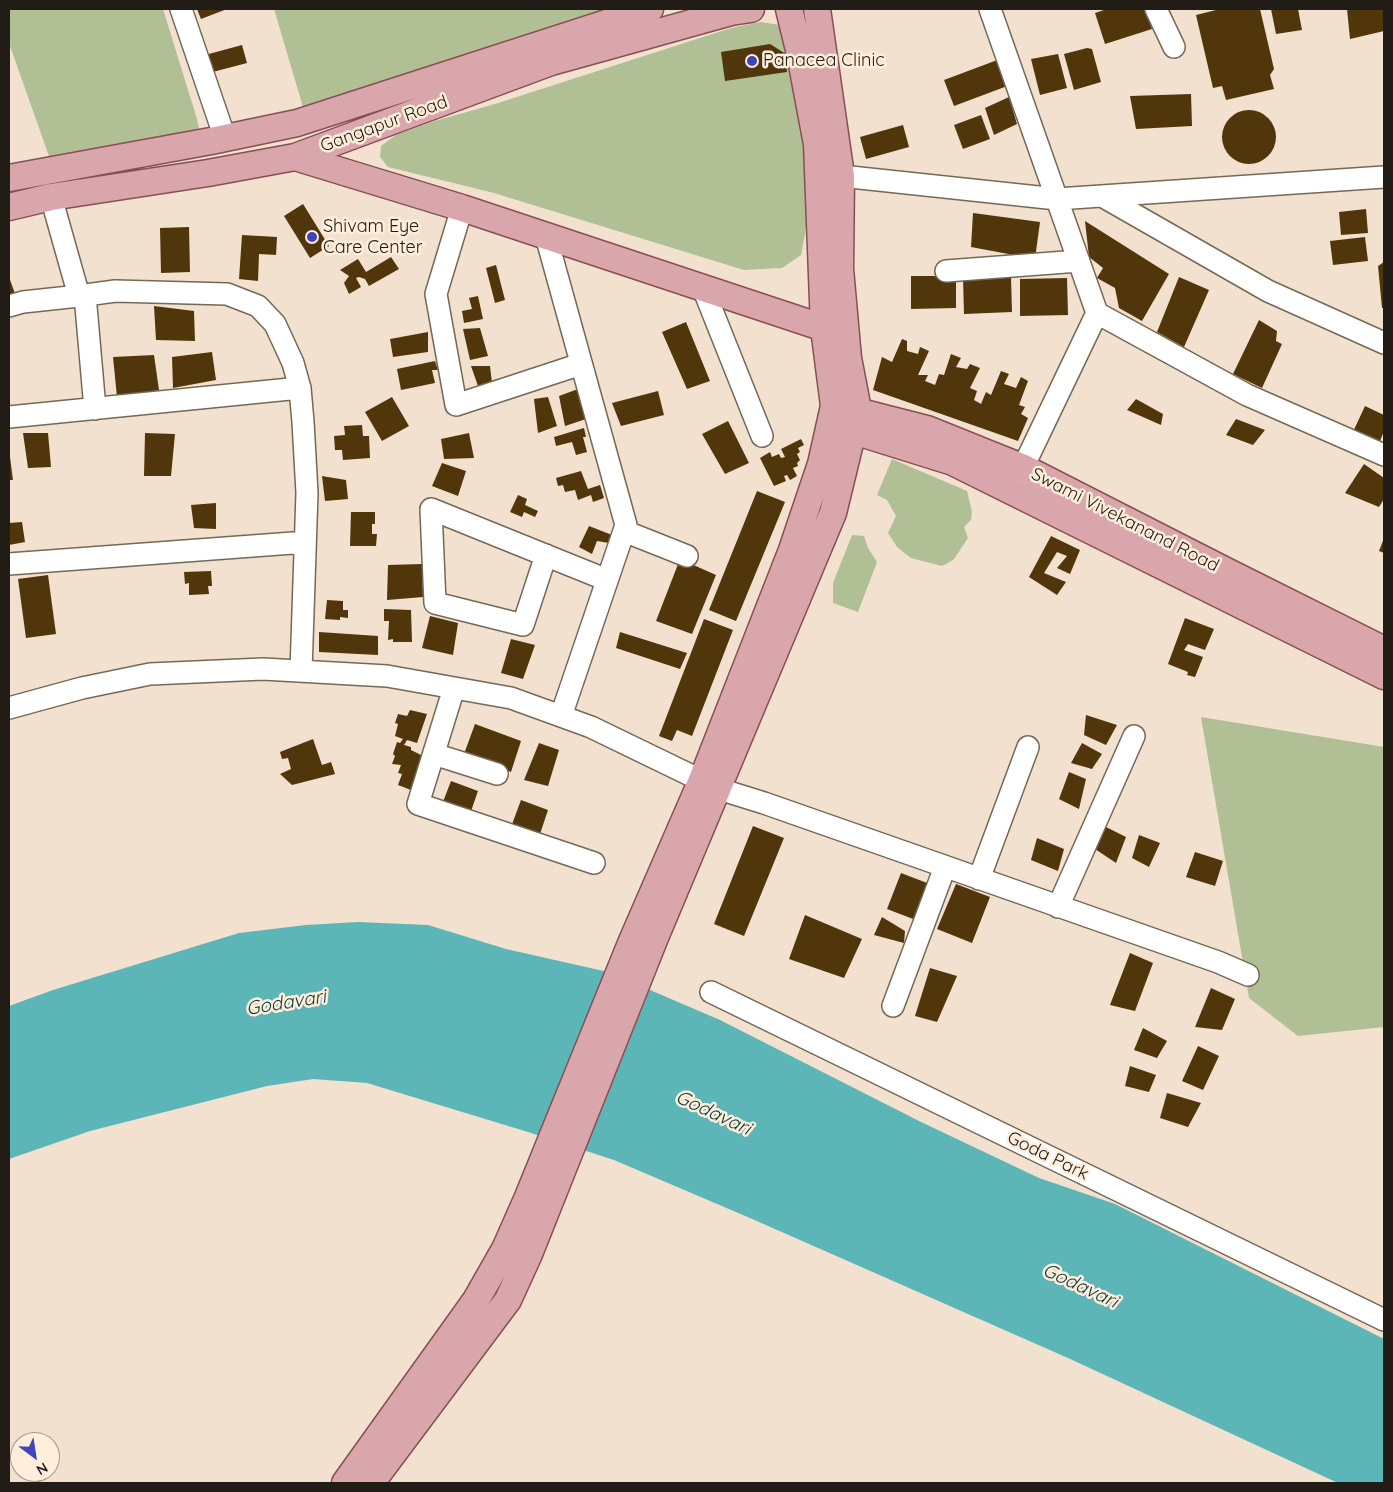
<!DOCTYPE html>
<html>
<head>
<meta charset="utf-8">
<style>
  body { margin:0 }
  #map { position:relative; width:1393px; height:1492px; overflow:hidden; background:#f1e1ce; font-family:Quicksand,sans-serif }
  canvas { display:block }
  .frame { position:absolute; inset:0; border:10px solid #211c15; pointer-events:none }
  .north { position:absolute; left:10px; top:1432px; width:50px; height:50px; box-sizing:border-box; background:#feeedb; border:1px solid #a69a8c; border-radius:50%; rotate:149deg; font-size:14px; font-weight:700; line-height:20px; text-align:center; color:#211c15 }
  .north::after { content:''; display:block; margin:auto; width:18px; height:22px; background:#4046ba; clip-path:polygon(50% 0,100% 100%,50% 72%,0 100%) }
</style>
</head>
<body>
<div id="map">
<canvas width="1393" height="1492"></canvas>
<div class="frame"></div>
<div class="north">N</div>
</div>
<script>
const g = document.querySelector('canvas').getContext('2d');
g.lineJoin = 'round';
function paint(path, color) { g.fillStyle = color; g.fill(path, 'evenodd'); }
const poly = rows => new Path2D(rows.map(r => 'M' + r).join(''));
function trace(path, color, width, dash) { g.strokeStyle = color; g.lineWidth = width; g.lineCap = dash ? 'butt' : 'round'; g.setLineDash(dash || []); g.stroke(path); }
function drawText(font, color, halo, rows, align = 'center') {
  g.font = font + ' Quicksand,sans-serif'; g.lineWidth = 5; g.setLineDash([]); g.textBaseline = 'middle'; g.strokeStyle = halo; g.fillStyle = color; for (const [text, x, y, turn = 0] of rows) {
    g.save(); g.translate(x, y); g.rotate((+turn || 0) * Math.PI / 180); g.textAlign = isNaN(turn) ? turn : align; if (halo) g.strokeText(text, 0, 0); g.fillText(text, 0, 0); g.restore();
  }
}
paint(poly([
  [9,9,163,9,197,119,201,138,50,159,9,43],
  [274,9,607,9,303,107],
  [761,22,780,25,801,56,809,213,801,255,782,268,744,270,494,193,388,167,380,157,381,146,396,135,435,121,495,104,731,28],
  [892,459,967,491,972,512,971,520,964,527,968,538,954,559,948,563,942,566,911,558,897,547,888,533,896,516,887,500,877,495],
  [852,535,864,536,868,548,877,562,858,612,833,603,833,583],
  [1201,717,1384,747,1384,1027,1298,1036,1249,998]
]), '#b1bf95');
paint(poly([
  [358,922,428,925,506,949,608,972,720,1020,919,1121,1039,1178,1115,1204,1384,1339,1384,1483,1338,1483,1068,1358,750,1218,614,1160,528,1132,367,1083,313,1079,267,1086,90,1131,9,1159,9,1006,53,990,239,933,306,925]
]), '#5cb5b6');
paint(poly([
  [197,9,227,9,201,19],
  [1107,9,1145,9,1152,29,1105,44,1095,13],
  [1220,9,1260,9,1274,69,1270,75,1274,89,1226,100,1222,86,1213,88,1196,15],
  [1271,9,1298,9,1302,30,1276,34],
  [1347,9,1384,9,1384,31,1350,39],
  [770,44,786,54,787,72,725,81,721,52],
  [242,45,247,63,209,73,205,55],
  [1087,48,1092,49,1101,82,1074,90,1064,54],
  [1058,54,1067,88,1040,95,1031,59],
  [1000,59,1010,85,954,106,944,80],
  [1191,94,1192,126,1136,129,1130,96],
  [1009,97,1017,124,994,135,985,108],
  '1222 137a27 27 0 1 1 54 0a27 27 0 1 1-54 0Z',
  [981,115,990,139,963,149,954,125],
  [903,125,909,147,866,159,860,137],
  [303,204,329,246,310,258,284,216],
  [1366,209,1368,233,1341,235,1339,212],
  [973,213,1040,222,1035,259,971,247],
  [1085,221,1169,274,1142,321,1119,308,1115,288,1097,278,1103,268,1089,257],
  [189,227,190,272,161,273,160,228],
  [242,235,277,237,276,255,259,254,258,281,239,279],
  [1365,237,1368,261,1333,265,1330,241],
  [391,257,399,269,369,286,365,279,359,277,356,278,361,287,349,294,344,283,349,276,340,270,358,259,366,272],
  [1384,262,1384,308,1382,308,1378,266],
  [496,265,505,300,495,303,486,268],
  [911,276,956,276,956,308,911,309],
  [9,277,17,299,9,301],
  [1179,277,1209,290,1184,347,1157,332],
  [963,278,1011,278,1012,312,964,314],
  [1067,278,1068,315,1020,316,1020,279],
  [478,296,483,319,464,323,462,311,472,309,469,298],
  [154,306,194,311,195,341,156,340],
  [1259,320,1277,331,1276,341,1282,344,1262,388,1233,374],
  [686,322,710,381,687,389,662,332],
  [480,328,488,356,470,360,463,329],
  [428,332,428,352,393,357,390,339],
  [902,339,907,341,907,351,918,354,920,347,929,351,918,375,928,375,925,381,935,385,939,374,944,375,951,354,961,358,956,367,967,369,970,364,980,368,970,388,977,391,974,400,981,404,986,392,991,395,1001,371,1009,374,1004,384,1016,388,1021,377,1028,381,1019,405,1025,407,1021,414,1028,418,1018,441,873,390,882,357,892,362],
  [212,352,216,380,173,388,172,357],
  [154,355,159,390,117,397,113,357],
  [435,361,438,370,432,370,435,383,401,390,397,369],
  [471,366,490,366,492,383,478,386],
  [578,389,586,419,565,426,559,396],
  [658,391,664,415,621,426,612,403],
  [392,397,409,426,382,441,365,412],
  [548,397,557,426,538,433,534,399],
  [1136,399,1163,414,1161,425,1127,410],
  [1365,406,1384,415,1384,431,1378,446,1352,434],
  [1236,419,1265,430,1253,445,1226,435],
  [728,421,749,463,725,474,702,434],
  [362,425,363,436,369,436,370,458,343,460,342,450,335,450,334,436,345,435,344,426],
  [584,428,586,437,583,437,587,452,576,455,572,442,556,446,554,437],
  [23,433,48,433,51,467,28,468],
  [145,433,175,434,171,476,144,476],
  [469,433,474,458,444,459,441,439],
  [801,439,804,445,798,448,800,452,797,454,800,460,797,463,798,466,793,468,797,476,790,480,787,475,784,476,786,481,774,486,760,458,770,452,772,457,779,454,781,458,785,457,781,449],
  [9,457,10,457,13,480,9,480],
  [442,463,466,471,458,496,432,486],
  [1364,464,1384,478,1384,499,1379,507,1345,493],
  [581,471,588,489,600,485,604,498,593,502,591,495,578,500,575,490,565,492,563,485,558,486,556,478],
  [322,476,346,480,348,499,325,501],
  [757,491,785,502,736,621,709,610],
  [518,495,527,499,525,505,538,511,535,517,524,512,522,517,510,512],
  [216,503,216,529,194,528,191,505],
  [351,512,375,512,375,524,372,524,372,534,377,534,376,546,350,546],
  [22,522,25,542,9,545,9,523],
  [589,526,612,535,609,543,597,541,592,554,579,547],
  [1051,536,1080,550,1070,574,1057,568,1067,556,1057,552,1044,573,1066,582,1057,595,1029,577],
  [1384,538,1384,553,1379,551],
  [680,559,716,575,692,634,656,621],
  [422,564,423,597,387,600,388,565],
  [211,571,212,586,208,586,209,594,189,595,189,583,185,584,184,572],
  [48,575,56,634,26,638,18,579],
  [327,600,343,601,343,610,348,610,348,618,340,617,340,620,325,619],
  [384,609,411,610,412,642,393,642,393,639,388,640,389,621,384,621],
  [430,616,458,623,453,655,422,648],
  [1185,618,1214,629,1205,650,1188,644,1184,650,1203,657,1195,677,1187,675,1188,672,1168,664],
  [704,619,733,630,692,736,677,730,672,741,659,736],
  [319,632,378,636,378,655,319,652],
  [620,632,687,653,680,669,616,648],
  [511,639,535,645,523,679,501,673],
  [410,710,427,714,417,743,407,740,404,745,411,747,411,750,425,757,414,788,411,787,411,790,398,785,402,774,398,773,401,765,392,764,395,756,393,754,397,742,400,743,403,739,395,736,398,724,395,723,398,714,407,716],
  [1086,715,1117,725,1106,745,1084,735],
  [475,724,521,741,511,772,464,754],
  [313,739,322,765,331,762,335,774,292,785,280,774,291,769,288,758,282,759,280,752],
  [539,743,559,750,548,786,524,780],
  [1082,743,1102,754,1092,769,1071,763],
  [1069,772,1086,779,1079,809,1059,799],
  [451,781,478,791,469,817,441,807],
  [521,800,548,810,539,837,511,827],
  [753,826,784,838,744,936,714,924],
  [1106,827,1126,837,1116,863,1092,847],
  [1139,835,1160,843,1149,867,1132,858],
  [1037,838,1064,849,1058,871,1031,860],
  [1195,852,1223,861,1215,886,1186,877],
  [901,873,935,886,921,922,887,909],
  [956,884,990,897,972,943,937,929],
  [805,915,862,939,844,978,789,959],
  [882,917,905,931,904,943,874,935],
  [1130,953,1153,963,1135,1011,1110,1005],
  [930,968,957,976,937,1022,915,1016],
  [1211,988,1235,999,1222,1030,1195,1027],
  [1143,1028,1167,1041,1157,1058,1134,1050],
  [1198,1046,1219,1056,1203,1090,1182,1081],
  [1130,1066,1156,1075,1149,1092,1125,1086],
  [1167,1093,1201,1103,1188,1127,1160,1118]
]), '#52360b');
const minor = poly([
  [181,9,225,138],
  [990,9,1097,313,1247,395,1384,455],
  [1156,9,1174,47],
  [841,176,1057,199,1384,177],
  [1102,196,1268,291,1384,343],
  [51,197,79,296,115,291,227,294,258,306,275,324,293,363,300,388,303,422,307,493,301,671],
  [462,208,436,294,456,405,581,364],
  [546,236,626,525,561,716],
  [946,271,1079,261],
  [703,288,762,436],
  [85,295,95,409],
  [9,306,23,302,79,296],
  [9,417,300,388],
  [1016,482,1097,313],
  [624,531,687,556],
  [546,555,523,625,435,603,431,509,607,580],
  [9,564,293,543,305,546],
  [454,688,418,804,594,863],
  [9,708,82,688,150,674,263,669,387,676,511,698,591,727,719,789,764,803,1218,962,1248,975],
  [434,754,497,774],
  [979,879,1028,747],
  [1058,907,1134,736],
  [711,992,1384,1320],
  [893,1006,945,867]
]);
const major = poly([
  [295,157,462,208,824,328,840,332],
  [9,178,211,141,297,123,650,9],
  [9,207,51,197,208,173,295,157,551,62,731,12,751,9],
  [841,407,927,429,1024,468,1226,571,1384,650],
  [838,428,854,431,953,462,1384,676],
  [345,1483,476,1300,505,1249,528,1197,632,941,702,780,792,550,821,464,834,406,824,328,817,144,800,54,789,9],
  [371,1483,508,1300,529,1254,654,940,833,513,858,410,848,358,840,269,841,176,817,9]
]);
trace(minor, '#766857', 24);
trace(major, '#884f53', 29);
trace(minor, '#fff', 21);
trace(major, '#d9a6ac', 26);
for (const [x, y, r, color] of [
  [752,61,6,"#4046ba"],
  [312,237,6,"#4046ba"]
]) { const dot = new Path2D(); dot.arc(x, y, r, 0, 2 * Math.PI); g.fillStyle = color; g.fill(dot); trace(dot, '#feeedb', 2); }
drawText('18px', '#211c15', '#feeedb', [
  ["Panacea Clinic",763,61],
  ["Shivam Eye",323,227],
  ["Care Center",323,248]
], 'left');
drawText('18px', '#211c15', '#feeedb', [
  ["Gangapur Road",384,124,-20],
  ["Swami Vivekanand Road",1125,520,27],
  ["Goda Park",1048,1156,26]
]);
drawText('italic 19px', '#0d3939', '#feeedb', [
  ["Godavari",286,1003,-9],
  ["Godavari",713,1113,25],
  ["Godavari",1080,1286,25]
]);
</script>
</body>
</html>
